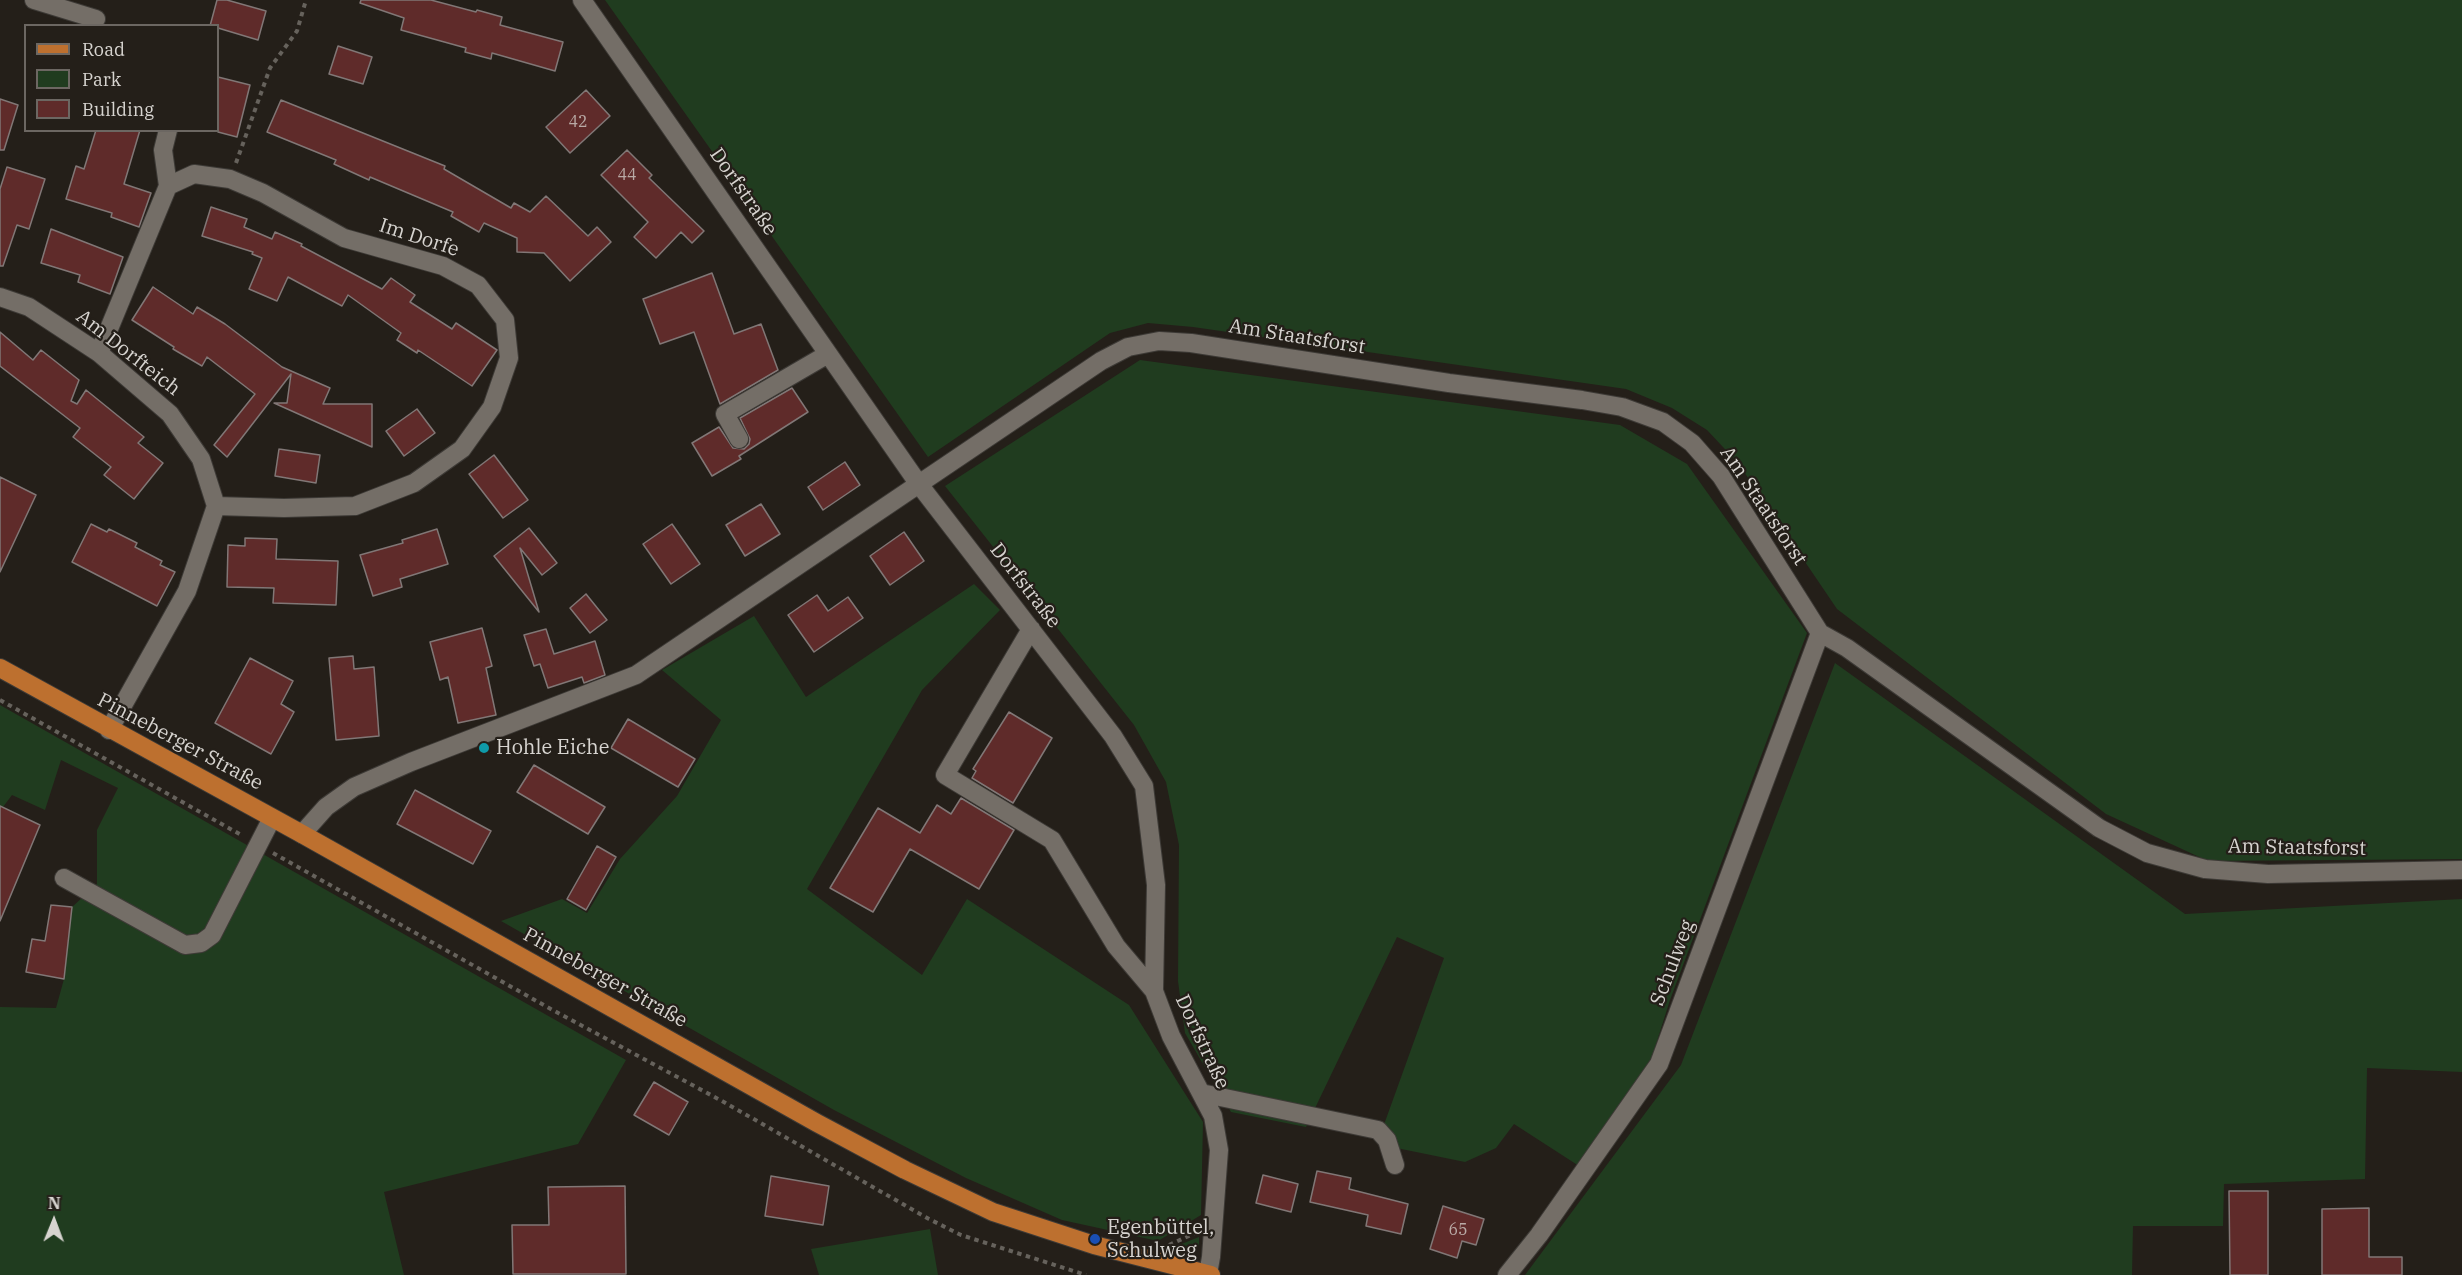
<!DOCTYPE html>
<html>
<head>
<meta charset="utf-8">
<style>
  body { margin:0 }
  #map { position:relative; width:2462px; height:1275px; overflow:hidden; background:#241f19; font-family:"IBM Plex Serif",serif }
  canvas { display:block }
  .legend { position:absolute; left:24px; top:24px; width:195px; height:108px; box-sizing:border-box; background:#241f19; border:2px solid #6c6762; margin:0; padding:8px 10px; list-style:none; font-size:18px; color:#d7d4d0 }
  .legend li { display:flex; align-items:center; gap:12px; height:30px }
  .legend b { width:30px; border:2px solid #6c6762 }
  .north { position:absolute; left:24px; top:1191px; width:60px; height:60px; -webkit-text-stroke:4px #241f19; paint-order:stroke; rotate:1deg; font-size:16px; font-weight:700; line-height:24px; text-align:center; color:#d7d4d0 }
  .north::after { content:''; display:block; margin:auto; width:21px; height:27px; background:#d7d4d0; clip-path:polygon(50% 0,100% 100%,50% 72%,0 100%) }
</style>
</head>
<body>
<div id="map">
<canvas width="2462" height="1275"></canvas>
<ul class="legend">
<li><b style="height:8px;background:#bd702f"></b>Road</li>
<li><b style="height:16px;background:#203c1f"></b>Park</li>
<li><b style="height:16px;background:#5f2b2a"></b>Building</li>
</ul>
<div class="north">N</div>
</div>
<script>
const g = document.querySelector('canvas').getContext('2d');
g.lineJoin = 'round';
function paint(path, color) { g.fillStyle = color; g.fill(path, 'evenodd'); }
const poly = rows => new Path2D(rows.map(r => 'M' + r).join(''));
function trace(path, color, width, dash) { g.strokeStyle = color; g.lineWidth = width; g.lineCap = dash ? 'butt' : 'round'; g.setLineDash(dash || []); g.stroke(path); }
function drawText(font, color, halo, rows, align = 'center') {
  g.font = font + ' "IBM Plex Serif",serif'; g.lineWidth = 4.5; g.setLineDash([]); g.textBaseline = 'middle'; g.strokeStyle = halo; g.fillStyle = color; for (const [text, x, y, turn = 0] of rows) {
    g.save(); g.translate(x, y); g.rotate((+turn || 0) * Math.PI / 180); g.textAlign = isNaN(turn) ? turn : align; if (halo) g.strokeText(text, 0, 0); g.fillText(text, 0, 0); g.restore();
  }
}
paint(poly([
  [605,0,2462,0,2462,859,2208,861,2106,814,1837,609,1738,463,1707,430,1672,408,1626,389,1193,327,1148,323,1110,333,928,457],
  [1140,360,1620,425,1687,464,1807,633,1670,1000,1652,1057,1579,1166,1514,1124,1496,1148,1465,1162,1377,1144,1444,958,1397,937,1306,1127,1231,1112,1185,1033,1178,981,1179,845,1166,782,1134,725,945,486],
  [974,584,1000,610,922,690,807,889,922,975,967,899,1129,1005,1203,1122,1201,1215,1158,1241,1062,1220,966,1178,834,1110,501,921,562,899,587,913,620,859,677,796,721,720,662,670,754,616,806,697],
  [1835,663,2185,914,2462,899,2462,1072,2367,1068,2365,1179,2224,1184,2223,1226,2133,1226,2132,1275,1525,1275,1681,1065],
  [0,705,626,1060,578,1144,384,1192,404,1275,0,1275,0,1007,56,1008,64,979,72,907,97,884,97,830,118,788,61,760,45,810,12,795,3,807,0,806],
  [930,1229,938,1275,819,1275,811,1249],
  [1199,1237,1199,1245,1191,1254,1181,1257,1172,1254,1179,1245]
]), '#203c1f');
const building = poly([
  [217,0,227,0,266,11,258,40,218,28,218,26,210,26,217,0],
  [361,0,431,0,476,12,477,10,502,17,500,25,563,42,555,71,492,53,491,59,465,52,466,48,401,30,404,18,360,3,361,0],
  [338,46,372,57,363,84,329,74,338,46],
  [218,77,250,85,237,137,218,132,218,77],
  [586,90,610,116,570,153,546,127,586,90],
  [0,99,18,105,4,150,0,150,0,99],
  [281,100,445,166,444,169,511,208,514,203,530,212,546,196,588,236,597,227,611,242,570,281,544,253,517,252,517,238,484,223,479,232,451,216,453,212,370,177,369,180,334,164,336,160,267,132,281,100],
  [96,130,140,130,124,184,151,193,139,227,111,217,112,213,66,199,76,166,84,169,96,130],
  [627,150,652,175,649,178,704,231,692,243,681,232,656,258,634,237,648,222,601,175,627,150],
  [7,167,45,179,29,229,17,225,3,266,0,266,0,189,7,167],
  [211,207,247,219,244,227,272,239,275,232,302,244,301,246,382,289,391,278,415,295,410,302,452,329,456,323,497,350,472,386,418,350,417,353,397,340,401,333,348,295,342,306,288,277,277,301,249,289,262,258,252,254,253,252,202,236,211,207],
  [51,229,123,257,110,294,78,282,80,275,41,263,51,229],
  [712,273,734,334,761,324,778,370,720,404,694,332,660,344,643,299,712,273],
  [153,287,193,314,197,307,225,324,282,367,330,388,323,404,372,404,372,447,274,403,287,403,291,374,227,457,214,445,255,394,207,357,202,366,173,349,174,347,132,320,153,287],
  [0,332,33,360,41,350,79,380,71,401,77,404,86,390,144,437,138,443,163,463,134,499,104,475,111,467,73,437,80,428,0,366,0,332],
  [792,388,808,412,739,456,741,459,712,476,692,443,719,427,733,448,744,449,749,444,750,439,740,418,792,388],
  [417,409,435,433,404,456,386,431,417,409],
  [279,449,320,455,316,483,275,476,279,449],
  [494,455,528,500,503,518,469,474,494,455],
  [845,462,860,485,823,510,808,487,845,462],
  [0,477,36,495,0,572,0,477],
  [761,504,780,534,745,556,726,525,761,504],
  [91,524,107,532,109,529,137,543,135,547,162,561,160,565,175,572,157,606,72,562,91,524],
  [672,524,700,564,671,584,643,544,672,524],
  [529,528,557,563,542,575,520,548,539,612,494,556,529,528],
  [437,529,448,564,400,579,402,587,373,596,360,555,403,543,402,540,437,529],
  [904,532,924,561,890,585,870,556,904,532],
  [245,538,277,539,276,559,338,561,336,605,273,603,274,588,227,587,228,545,245,546,245,538],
  [586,594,607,620,590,633,570,608,586,594],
  [817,595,828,611,848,597,863,618,814,652,788,615,817,595],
  [482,628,492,666,486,668,496,715,458,723,448,677,440,680,430,642,482,628],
  [546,629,554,654,595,641,605,675,584,683,582,677,548,688,540,664,534,666,524,635,546,629],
  [353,656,354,669,374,667,379,736,336,740,329,658,353,656],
  [250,658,293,681,281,704,294,712,271,754,215,723,250,658],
  [1009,712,1052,738,1013,803,972,778,976,771,973,769,1009,712],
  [628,719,695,759,678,787,611,748,628,719],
  [534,765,605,807,588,834,517,792,534,765],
  [415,790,491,831,473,864,397,824,415,790],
  [961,798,1014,830,979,889,910,849,873,912,830,888,878,808,920,833,937,805,951,814,961,798],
  [0,806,40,825,0,921,0,806],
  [597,846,616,857,586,910,567,899,597,846],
  [51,905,72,907,64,979,26,972,32,939,45,941,51,905],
  [654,1082,688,1102,669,1135,634,1115,654,1082],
  [1317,1171,1351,1178,1349,1189,1408,1204,1401,1234,1366,1226,1368,1215,1310,1202,1317,1171],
  [1263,1175,1298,1184,1291,1212,1256,1203,1263,1175],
  [771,1176,829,1186,823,1225,765,1216,771,1176],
  [625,1186,626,1274,513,1274,512,1225,549,1225,548,1187,625,1186],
  [2229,1191,2268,1191,2268,1275,2230,1275,2229,1191],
  [1443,1206,1484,1219,1476,1245,1462,1241,1457,1258,1430,1249,1443,1206],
  [2369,1208,2369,1257,2402,1257,2402,1275,2322,1275,2322,1209,2369,1208]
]);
paint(building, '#5f2b2a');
trace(building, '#817776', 1.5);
const minor = poly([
  [34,0,96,19],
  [582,0,918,483,1113,736,1144,786,1156,885,1154,991,1171,1036,1213,1116,1219,1150,1211,1257,1208,1274],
  [168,130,163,150,168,186],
  [0,297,29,307,99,353,170,414,201,459,216,506,187,591,109,730],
  [99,353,168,186,194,174,230,179,263,193,344,238,443,266,478,285,505,320,509,358,492,407,462,449,414,483,355,506,284,508,216,506],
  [739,439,725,414,828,354],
  [1031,629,945,775,1052,840,1116,946,1154,991],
  [302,834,326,807,354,787,411,762,636,675,1101,361,1128,347,1159,341,1191,343,1449,383,1582,400,1622,407,1663,422,1692,443,1721,476,1820,633,1847,648,2099,828,2147,853,2205,869,2268,874,2462,870],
  [64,878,185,945,201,943,212,935,272,818],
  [1201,1093,1378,1130,1387,1140,1395,1165],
  [1507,1275,1539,1235,1659,1064,1820,633]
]);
const major = poly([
  [0,668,302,834,817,1123,905,1170,993,1212,1094,1245,1211,1275]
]);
trace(minor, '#3d3a36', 20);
trace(major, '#3d3a36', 20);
trace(poly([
  [236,163,270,68,297,31,306,0],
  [0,700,243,836],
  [273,853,549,1008,722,1101,929,1219,961,1235,1086,1275],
  [1169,1245,1195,1233]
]), '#66625c', 4, [4.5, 4.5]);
trace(minor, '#746e67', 18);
trace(major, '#bd702f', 18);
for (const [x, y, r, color] of [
  [484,748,6,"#0f9aa8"],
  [1095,1239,6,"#1a4fb4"]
]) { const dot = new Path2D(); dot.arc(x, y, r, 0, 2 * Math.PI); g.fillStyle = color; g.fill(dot); trace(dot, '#241f19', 2); }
drawText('16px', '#b9aaa6', null, [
  ["42",578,122],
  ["44",627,175],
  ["65",1458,1230]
]);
drawText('20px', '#d7d4d0', '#241f19', [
  ["Dorfstraße",743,192,55],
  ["Im Dorfe",419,238,18],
  ["Am Staatsforst",1297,337,9],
  ["Am Dorfteich",128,353,38],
  ["Am Staatsforst",1763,506,56],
  ["Dorfstraße",1025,586,52],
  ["Pinneberger Straße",180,742,28],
  ["Am Staatsforst",2297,848,1],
  ["Schulweg",1673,963,-69],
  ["Pinneberger Straße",605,978,29],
  ["Dorfstraße",1202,1042,65]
]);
drawText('20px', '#d7d4d0', '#241f19', [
  ["Hohle Eiche",496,748],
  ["Egenbüttel,",1107,1228],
  ["Schulweg",1107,1251]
], 'left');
</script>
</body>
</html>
